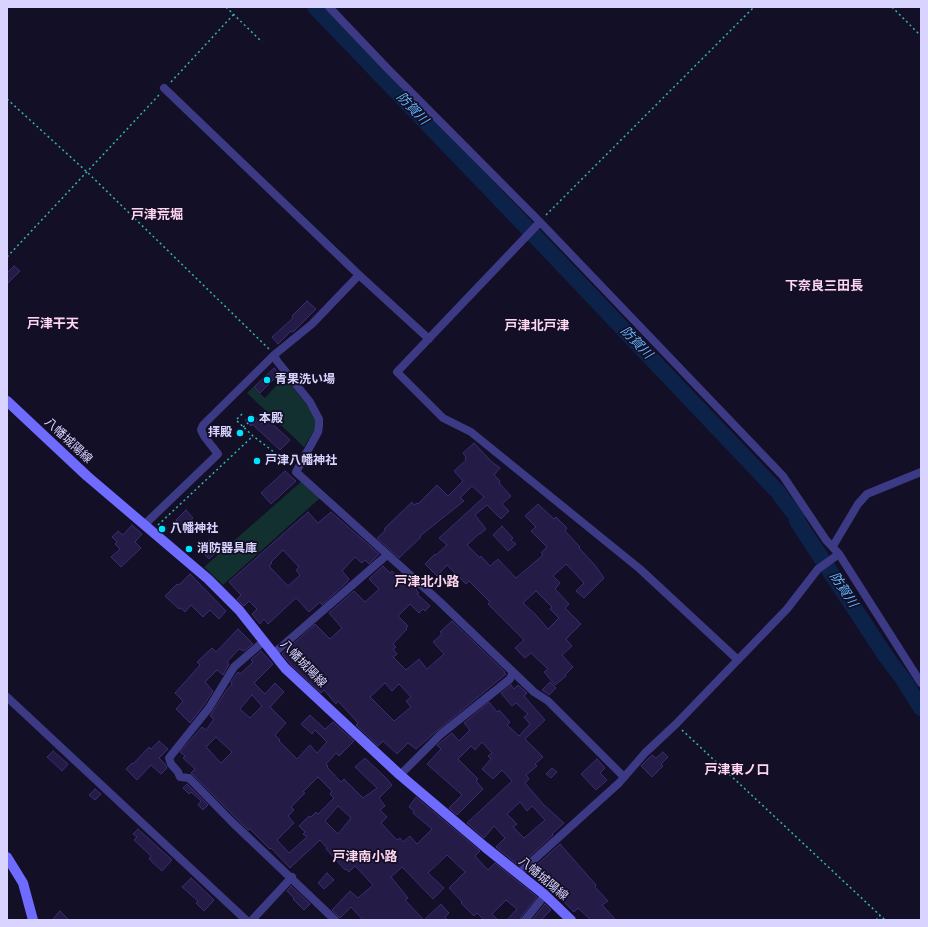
<!DOCTYPE html>
<html>
<head>
<meta charset="utf-8">
<style>
  body { margin:0 }
  #map { position:relative; width:928px; height:927px; overflow:hidden; background:#130f26; font-family:Signika,sans-serif }
  canvas { display:block }
  .frame { position:absolute; inset:0; border:8px solid #d9d4ff; pointer-events:none }
</style>
</head>
<body>
<div id="map">
<canvas width="928" height="927"></canvas>
<div class="frame"></div>
</div>
<script>
const g = document.querySelector('canvas').getContext('2d');
g.lineJoin = 'round';
function paint(path, color) { g.fillStyle = color; g.fill(path, 'evenodd'); }
const poly = rows => new Path2D(rows.map(r => 'M' + r).join(''));
function trace(path, color, width, dash) { g.strokeStyle = color; g.lineWidth = width; g.lineCap = dash ? 'butt' : 'round'; g.setLineDash(dash || []); g.stroke(path); }
function drawText(font, color, halo, rows, align = 'center') {
  g.font = font + ' Signika,"Noto Sans JP",sans-serif'; g.lineWidth = 3.5; g.setLineDash([]); g.textBaseline = 'middle'; g.strokeStyle = halo; g.fillStyle = color; for (const [text, x, y, turn = 0] of rows) {
    g.save(); g.translate(x, y); g.rotate((+turn || 0) * Math.PI / 180); g.textAlign = isNaN(turn) ? turn : align; if (halo) g.strokeText(text, 0, 0); g.fillText(text, 0, 0); g.restore();
  }
}
paint(poly([
  [284,377,307,405,316,419,315,429,304,447,247,393,253,387,265,398],
  [302,481,320,498,223,585,204,567]
]), '#12302f');
trace(poly([
  [315,7,532,233,778,492,785,502,797,517,797,521,887,658,903,679,921,708]
]), '#0c2248', 16);
const building = poly([
  [14,266,20,271,7,284,7,273,14,266],
  [307,301,316,309,293,332,291,331,278,344,272,337,293,318,292,316,307,301],
  [274,368,279,374,260,393,254,387,274,368],
  [252,414,262,424,267,419,290,440,280,450,252,424,251,426,245,420,252,414],
  [474,443,491,461,500,468,494,475,500,481,499,483,511,496,502,504,509,511,501,519,487,505,475,515,486,529,480,534,479,534,467,545,480,558,481,556,490,566,498,559,516,578,543,555,541,553,547,547,531,531,536,527,525,516,538,504,554,519,556,517,567,528,565,531,580,547,579,548,594,564,604,578,584,598,576,591,584,583,566,564,553,576,560,583,555,589,569,604,565,608,581,624,566,639,572,646,562,655,573,667,565,675,566,676,555,685,544,672,548,669,531,653,525,658,515,648,524,640,488,604,490,602,469,581,466,584,447,565,437,576,425,564,435,554,436,555,447,545,439,538,484,497,472,486,460,498,464,501,420,536,421,537,399,558,377,538,386,530,384,529,412,502,414,505,417,503,418,504,437,485,448,496,463,481,454,471,466,460,465,458,466,457,463,453,474,443],
  [536,591,552,607,550,609,559,618,548,629,536,615,523,603,536,591],
  [285,471,296,481,271,504,261,493,285,471],
  [186,510,193,518,183,527,176,520,186,510],
  [308,512,318,523,331,512,379,554,369,564,365,560,362,563,355,557,342,571,349,579,347,582,322,605,320,602,309,612,296,598,268,624,264,619,260,624,252,614,257,609,249,601,244,606,237,599,241,595,229,582,308,512],
  [283,550,299,567,296,570,300,575,288,586,269,566,272,563,271,562,283,550],
  [132,525,142,534,135,542,141,548,121,567,111,557,120,549,115,544,117,542,112,537,118,531,123,535,132,525],
  [502,526,513,538,511,540,516,544,508,551,493,535,502,526],
  [209,540,218,551,209,559,199,549,209,540],
  [383,566,390,573,392,571,403,581,406,579,417,588,416,590,419,593,417,594,430,606,425,611,423,609,419,613,410,604,398,616,408,626,406,628,407,629,393,644,396,647,393,649,397,654,393,657,406,670,419,659,427,669,444,654,433,642,442,634,440,632,452,621,505,672,504,672,506,674,438,730,416,749,408,743,397,754,383,741,378,746,356,725,358,723,338,701,336,704,324,690,321,693,291,665,282,654,315,624,330,639,342,628,329,613,354,591,365,602,379,589,369,579,383,566],
  [385,683,392,691,399,684,411,697,406,701,411,707,394,721,370,697,385,683],
  [190,574,226,611,219,619,210,610,203,617,191,605,185,612,181,608,179,609,165,596,177,584,179,585,190,574],
  [238,629,253,644,244,651,239,649,227,662,229,664,223,675,217,670,205,682,213,691,204,705,190,723,176,709,183,701,175,693,200,665,197,662,212,648,216,652,238,629],
  [261,651,273,664,254,683,265,694,275,683,284,692,270,707,286,723,275,735,280,740,279,741,297,759,310,745,317,753,327,742,315,730,312,734,301,724,310,715,325,729,333,722,354,741,339,756,336,753,326,764,328,766,327,767,341,782,344,779,363,798,377,788,355,767,365,758,386,778,392,785,379,798,385,806,380,810,387,817,381,823,397,840,400,838,403,842,410,836,417,844,432,829,413,813,414,811,409,807,416,797,480,851,475,856,488,870,495,863,537,897,521,917,520,920,507,920,517,909,506,900,492,914,498,920,484,920,477,913,474,916,461,903,462,902,449,888,465,872,447,855,428,873,444,888,433,899,402,867,391,877,408,898,405,900,424,920,441,904,449,913,445,917,448,920,363,920,351,907,340,918,332,910,350,891,358,898,373,885,355,866,349,872,346,869,345,870,326,849,327,848,320,840,290,868,271,848,270,849,250,829,248,830,191,773,195,769,183,758,185,756,180,752,202,727,206,730,214,719,210,716,226,691,232,684,231,682,238,672,240,674,253,662,251,660,261,651],
  [252,695,262,706,250,718,240,709,252,695],
  [216,737,232,752,221,763,206,747,216,737],
  [318,777,332,791,330,794,334,798,318,814,316,812,311,817,309,816,299,826,305,832,303,834,307,837,289,853,277,840,294,823,288,816,294,810,291,807,305,793,303,792,318,777],
  [338,806,351,818,338,834,325,821,338,806],
  [550,682,556,688,549,695,542,690,550,682],
  [511,685,514,689,518,685,527,693,524,696,545,720,525,739,543,757,535,764,537,766,526,775,529,779,525,783,543,804,564,823,552,834,553,835,519,866,496,847,505,838,494,826,484,838,467,823,512,781,502,770,493,779,482,769,491,759,488,756,492,753,482,742,475,750,471,746,458,759,478,779,476,781,483,789,457,815,449,808,462,795,427,764,441,749,437,745,452,733,459,741,470,730,464,723,489,702,497,712,499,710,510,722,507,725,519,736,530,724,524,717,528,714,516,703,512,706,501,693,511,685],
  [520,802,527,811,532,806,545,820,524,838,513,827,517,824,507,814,520,802],
  [159,741,168,749,159,758,165,764,167,768,161,774,151,765,137,780,126,769,132,763,133,764,149,747,151,749,159,741],
  [53,751,68,764,62,771,47,757,53,751],
  [663,752,668,757,661,764,663,766,652,777,641,766,652,755,656,758,663,752],
  [597,759,605,768,600,773,607,780,596,790,581,774,597,759],
  [552,768,557,772,551,778,546,774,552,768],
  [187,784,208,805,203,810,198,805,201,801,191,792,189,794,183,788,187,784],
  [95,789,101,794,95,800,89,795,95,789],
  [138,829,172,860,162,871,149,859,151,856,134,840,137,837,133,834,138,829],
  [560,844,596,885,595,887,608,901,602,905,616,920,591,920,578,908,574,912,536,872,532,876,528,873,560,844],
  [327,873,334,880,324,889,318,883,327,873],
  [191,878,214,900,204,911,196,903,198,901,182,887,191,878],
  [291,886,310,904,304,910,293,899,294,898,287,891,291,886],
  [545,904,551,910,541,920,532,920,545,904],
  [60,911,69,920,52,920,60,911]
]);
paint(building, '#241b47');
trace(building, '#3b2d73', 1);
trace(poly([
  [226,7,262,42],
  [892,7,921,36],
  [171,82,234,14],
  [7,99,87,172,269,349],
  [546,215,754,7],
  [7,257,159,95],
  [242,414,236,420,253,436,291,465],
  [243,427,248,423],
  [158,525,253,436],
  [682,730,885,920],
  [876,920,880,916]
]), '#2fb8b0', 1.5, [2, 3]);
trace(poly([
  [329,7,387,68,540,222,783,476,826,540,839,554,921,683],
  [164,88,359,275,429,339],
  [540,222,397,372,443,418,471,432,640,569,738,660],
  [274,355,277,361,310,402,319,419,319,426,318,432,296,472,439,601,534,692,548,701,624,777],
  [144,525,218,454,204,436,201,430,203,425,274,355,312,324,359,275],
  [833,546,858,504,867,494,921,472],
  [264,641,234,667,209,708,169,758,171,764,178,772,180,777,189,778,232,822,335,920],
  [273,654,387,555],
  [7,697,246,920],
  [400,775,441,734,510,679,513,672],
  [518,874,619,783,645,753,676,724,787,609,818,569,839,554],
  [252,920,292,877],
  [525,920,545,895]
]), '#3d3a85', 8);
trace(poly([
  [7,401,87,476,208,579,239,610,285,668,400,775,485,847,545,895,571,920],
  [7,857,23,883,33,920]
]), '#6f6bff', 10);
for (const [x, y, r, color] of [
  [267,380,4,"#00e5ff"],
  [251,419,4,"#00e5ff"],
  [240,433,4,"#00e5ff"],
  [257,461,4,"#00e5ff"],
  [162,529,4,"#00e5ff"],
  [189,549,4,"#00e5ff"]
]) { const dot = new Path2D(); dot.arc(x, y, r, 0, 2 * Math.PI); g.fillStyle = color; g.fill(dot); trace(dot, '#130f26', 1.5); }
drawText('bold 12px', '#d9d4ff', '#130f26', [
  ["青果洗い場",275,380],
  ["本殿",259,419],
  ["拝殿",232,433,"right"],
  ["戸津八幡神社",265,461],
  ["八幡神社",170,529],
  ["消防器具庫",197,549]
], 'left');
drawText('12px', '#d9d4ff', '#130f26', [
  ["八幡城陽線",68,441,43],
  ["八幡城陽線",303,664,46],
  ["八幡城陽線",543,879,40]
]);
drawText('italic 13px', '#62b6ff', '#130f26', [
  ["防賀川",412,109,46],
  ["防賀川",636,343,46],
  ["防賀川",843,590,57]
]);
drawText('bold 13px', '#ffd6f0', '#130f26', [
  ["戸津荒堀",157,216],
  ["下奈良三田長",824,287],
  ["戸津干天",53,325],
  ["戸津北戸津",537,327],
  ["戸津北小路",427,583],
  ["戸津東ノ口",737,771],
  ["戸津南小路",365,858]
]);
</script>
</body>
</html>
